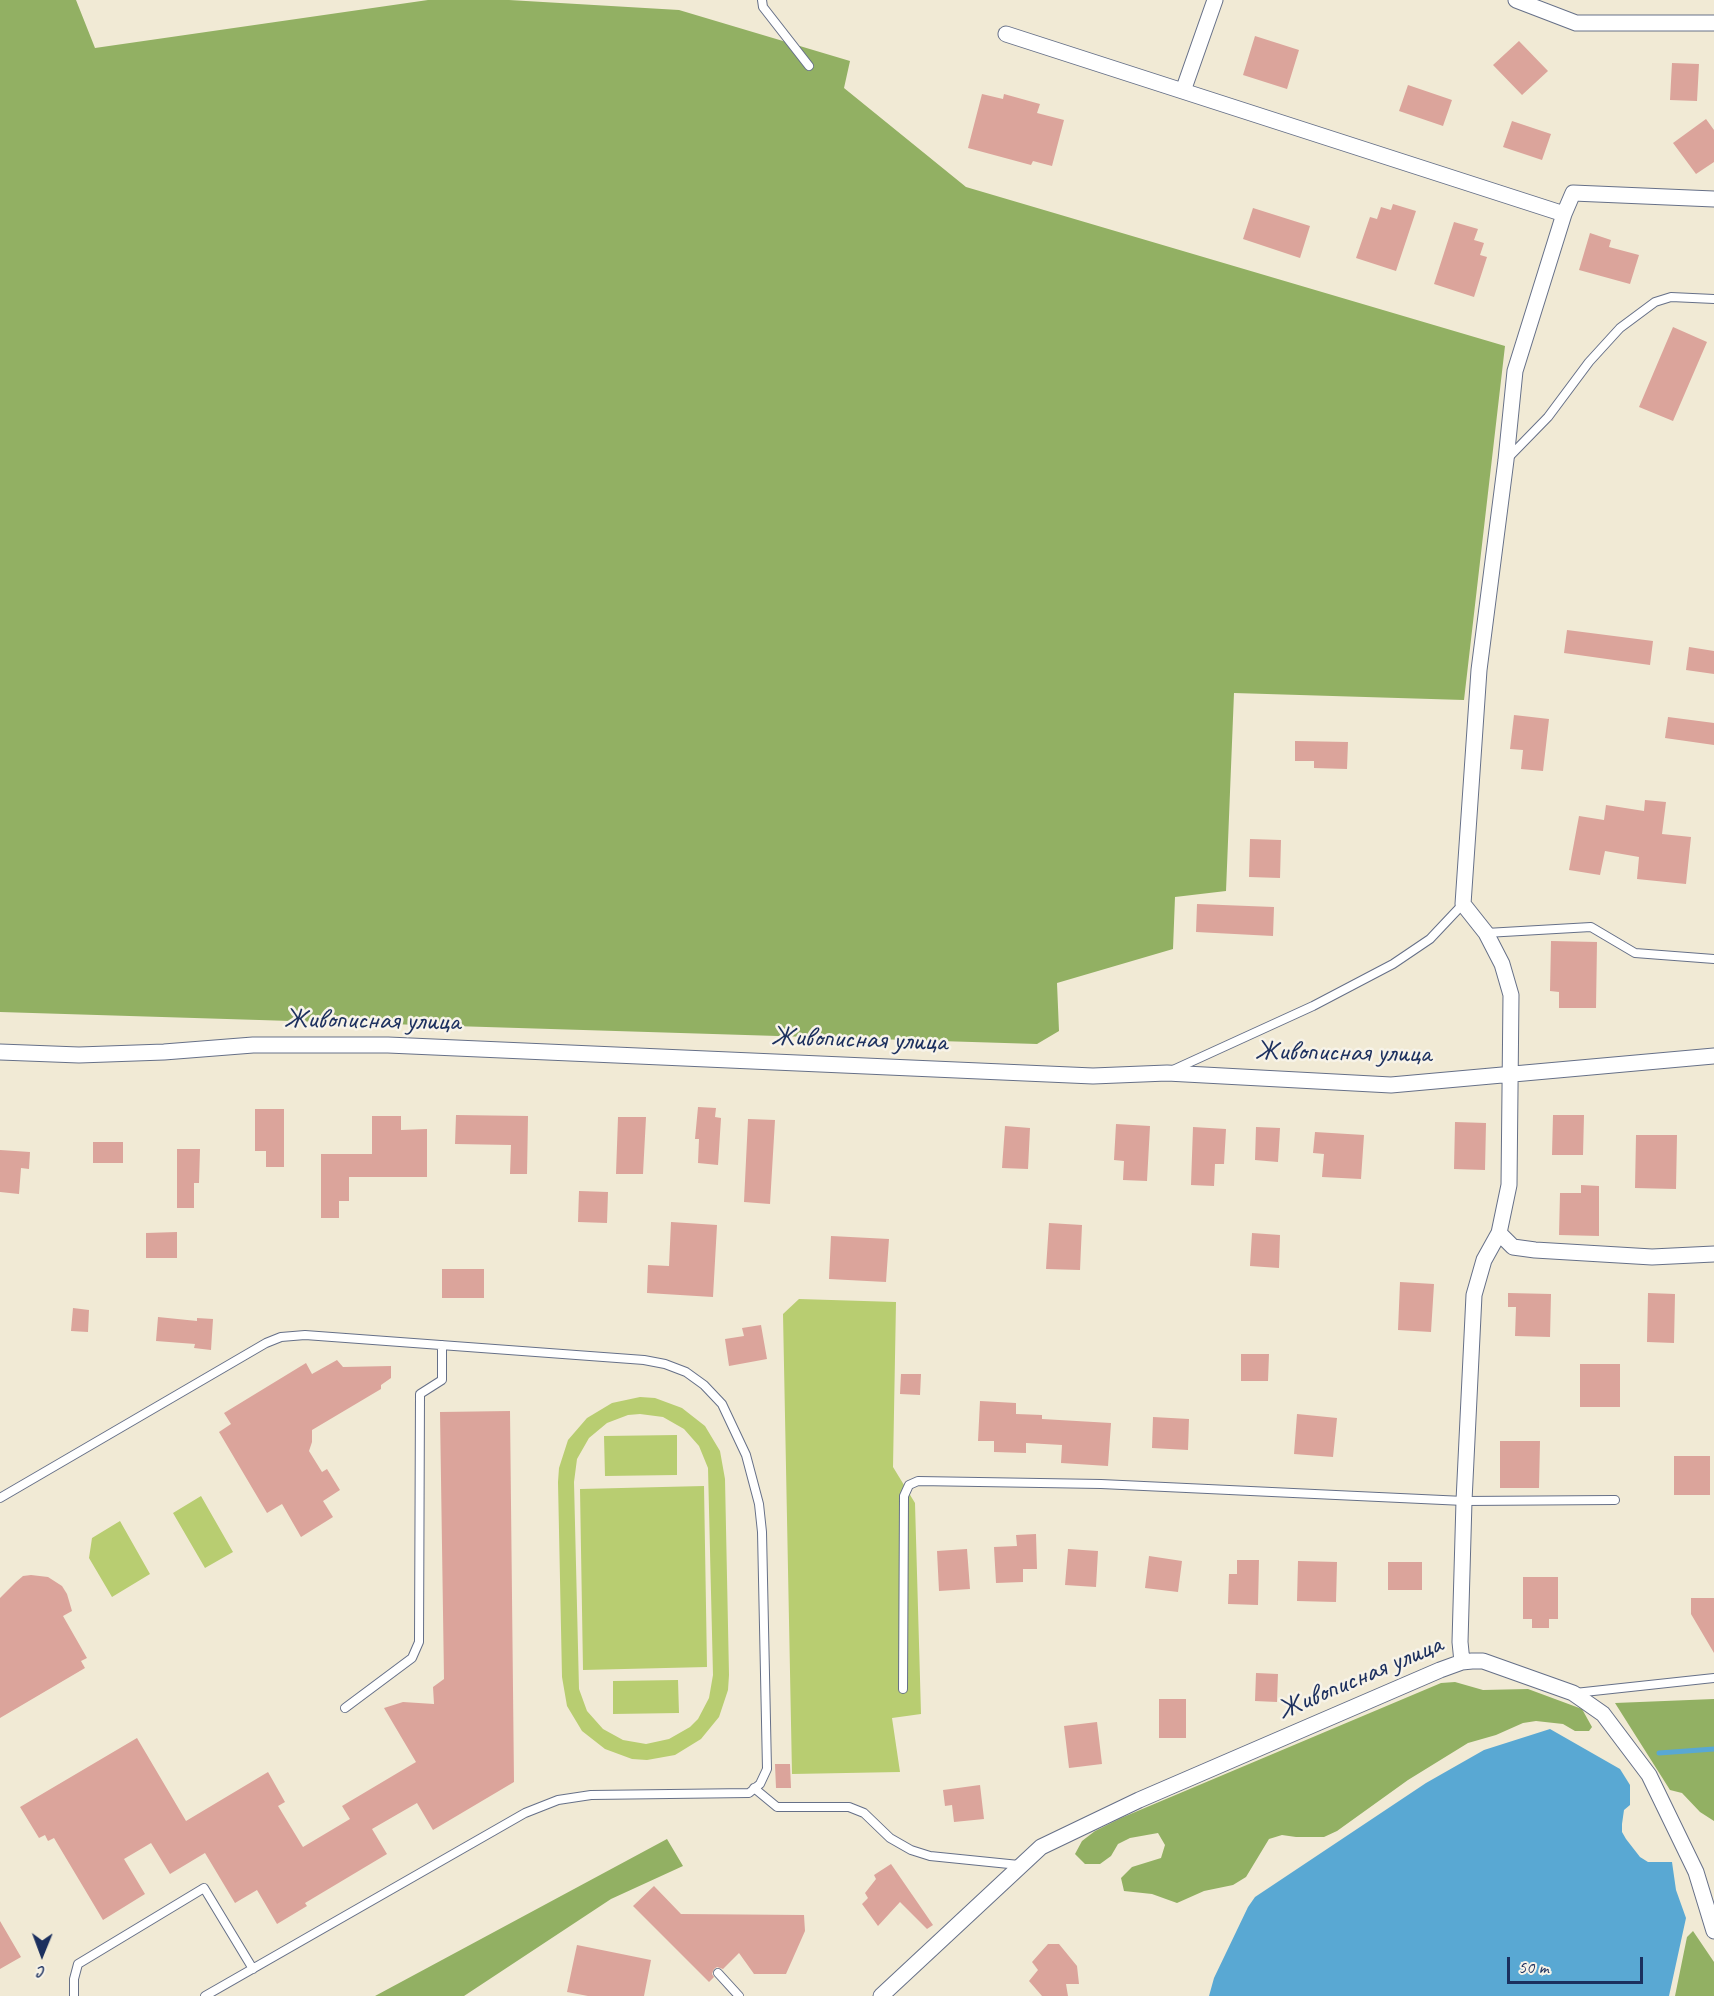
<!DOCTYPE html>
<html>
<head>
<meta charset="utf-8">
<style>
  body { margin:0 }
  #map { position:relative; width:1714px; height:1996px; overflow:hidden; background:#f1ead5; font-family:Caveat,sans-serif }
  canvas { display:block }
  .north { position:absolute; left:12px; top:1924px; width:60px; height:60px; -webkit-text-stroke:4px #f7f3e8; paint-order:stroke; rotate:181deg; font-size:16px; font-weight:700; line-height:24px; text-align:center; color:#1b2f5e }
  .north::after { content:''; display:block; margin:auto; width:21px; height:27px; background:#1b2f5e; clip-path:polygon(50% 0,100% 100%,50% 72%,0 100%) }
  .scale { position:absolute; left:1507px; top:1957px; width:136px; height:27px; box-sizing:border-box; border:3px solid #1b2f5e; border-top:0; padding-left:8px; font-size:18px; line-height:21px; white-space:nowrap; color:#1b2f5e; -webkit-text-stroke:4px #f7f3e8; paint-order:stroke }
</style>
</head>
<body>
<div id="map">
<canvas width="1714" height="1996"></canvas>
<div class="north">С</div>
<div class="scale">50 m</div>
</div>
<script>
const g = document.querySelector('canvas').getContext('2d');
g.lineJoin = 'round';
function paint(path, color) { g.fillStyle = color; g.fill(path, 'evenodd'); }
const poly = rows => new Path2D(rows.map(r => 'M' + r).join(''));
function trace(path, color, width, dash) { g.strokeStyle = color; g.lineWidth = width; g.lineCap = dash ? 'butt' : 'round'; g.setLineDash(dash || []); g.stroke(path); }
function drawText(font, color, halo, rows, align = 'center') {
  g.font = font + ' Caveat,sans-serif'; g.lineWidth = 5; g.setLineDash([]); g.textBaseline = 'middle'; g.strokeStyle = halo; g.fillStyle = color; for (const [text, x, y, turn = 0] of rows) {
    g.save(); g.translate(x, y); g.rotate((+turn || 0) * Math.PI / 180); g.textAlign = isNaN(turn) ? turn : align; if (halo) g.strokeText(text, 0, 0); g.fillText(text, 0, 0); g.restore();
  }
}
paint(poly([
  [799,1299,896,1302,893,1467,915,1503,921,1714,892,1718,900,1772,792,1774,783,1314],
  [640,1397,655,1398,682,1408,705,1426,720,1451,725,1479,729,1675,728,1690,719,1717,701,1739,675,1755,647,1760,632,1759,605,1749,582,1731,567,1706,562,1677,558,1482,559,1468,568,1440,587,1418,612,1403],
  [640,1414,663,1417,684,1429,699,1446,708,1468,713,1675,709,1698,698,1719,690,1727,669,1739,646,1744,623,1740,603,1729,587,1711,579,1689,574,1482,577,1459,589,1438,607,1423,628,1415],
  [677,1435,677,1475,605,1476,604,1436],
  [704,1486,707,1667,583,1670,580,1489],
  [201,1496,233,1552,205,1568,173,1513],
  [120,1521,150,1574,112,1597,89,1558,92,1538],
  [678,1680,679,1713,613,1714,613,1681]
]), '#b8cd71');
paint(poly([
  [0,0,76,0,95,48,428,0,509,0,679,10,850,61,844,88,966,187,1505,346,1464,700,1234,693,1226,891,1175,897,1173,949,1057,983,1059,1031,1037,1044,0,1012],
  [1455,1682,1483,1690,1528,1689,1582,1709,1592,1727,1589,1731,1575,1731,1563,1724,1536,1721,1523,1723,1496,1735,1468,1743,1408,1780,1337,1831,1324,1837,1296,1837,1282,1835,1269,1839,1246,1877,1233,1885,1204,1891,1177,1903,1152,1894,1124,1891,1121,1878,1132,1867,1161,1858,1165,1845,1158,1833,1130,1838,1118,1844,1111,1856,1100,1864,1085,1864,1075,1854,1082,1841,1095,1831,1121,1818,1441,1683],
  [1714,1699,1714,1821,1700,1812,1682,1793,1670,1790,1615,1703],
  [667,1839,683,1866,611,1899,464,1996,375,1996],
  [1693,1931,1714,1962,1714,1996,1675,1996,1687,1937]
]), '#92b063');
paint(poly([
  [1550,1729,1620,1769,1630,1785,1630,1805,1624,1810,1622,1824,1622,1832,1626,1839,1640,1857,1648,1862,1672,1862,1676,1890,1686,1918,1669,1996,1209,1996,1214,1978,1248,1907,1255,1897,1426,1783,1484,1750]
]), '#59a8d3');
trace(poly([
  [1659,1753,1714,1749]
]), '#59a8d3', 5);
paint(poly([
  [1255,36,1299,50,1287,89,1243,75],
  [1519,41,1548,71,1522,95,1493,65],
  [1672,63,1699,64,1697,101,1670,100],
  [1408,85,1452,100,1443,126,1399,111],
  [982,94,1003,99,1004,94,1040,104,1037,113,1064,120,1052,166,1033,161,1031,165,968,148],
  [1706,119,1714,130,1714,162,1696,174,1673,143],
  [1512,121,1551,134,1542,160,1503,147],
  [1393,204,1416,211,1396,271,1356,258,1370,217,1377,219,1381,207,1391,210],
  [1253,208,1310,226,1300,258,1243,239],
  [1454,222,1478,229,1474,240,1484,243,1480,255,1487,257,1474,297,1434,284],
  [1590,233,1611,240,1609,247,1639,255,1630,284,1579,270],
  [1673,327,1707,342,1673,421,1639,407],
  [1567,630,1653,641,1650,665,1564,653],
  [1689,647,1714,651,1714,674,1686,670],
  [1514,715,1549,719,1543,771,1521,769,1523,750,1510,749],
  [1668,717,1714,723,1714,745,1665,738],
  [1295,741,1348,742,1347,769,1314,768,1314,761,1295,761],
  [1645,800,1666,802,1662,834,1691,837,1686,884,1637,879,1639,857,1605,851,1600,875,1569,870,1579,816,1604,820,1606,805,1644,811],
  [1250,839,1281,840,1280,878,1249,877],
  [1197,904,1274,907,1273,936,1196,932],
  [1551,941,1597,942,1596,1008,1559,1008,1559,992,1550,991],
  [698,1107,716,1108,715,1117,721,1118,718,1165,698,1163,699,1139,695,1139],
  [255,1109,284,1109,284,1167,266,1167,266,1151,255,1151],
  [456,1115,528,1116,527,1174,510,1174,511,1145,455,1144],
  [1553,1115,1584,1115,1583,1155,1552,1155],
  [372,1116,401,1116,401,1130,427,1129,427,1177,349,1177,349,1201,339,1201,339,1218,321,1218,321,1154,372,1154],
  [618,1117,646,1117,643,1174,616,1174],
  [748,1119,775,1120,770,1204,744,1202],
  [1455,1122,1486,1123,1485,1170,1454,1169],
  [1116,1124,1150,1126,1147,1181,1123,1180,1124,1161,1114,1160],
  [1005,1126,1030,1128,1028,1169,1002,1168],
  [1193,1127,1226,1129,1224,1164,1215,1164,1214,1186,1191,1185],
  [1256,1127,1280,1128,1278,1162,1255,1160],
  [1315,1132,1364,1135,1361,1179,1322,1177,1324,1154,1313,1153],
  [1636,1135,1677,1135,1676,1189,1635,1188],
  [93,1142,123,1142,123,1163,93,1163],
  [177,1149,200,1149,199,1183,194,1183,194,1208,177,1208],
  [0,1150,30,1152,29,1169,21,1168,19,1194,0,1192],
  [1581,1185,1599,1186,1599,1236,1559,1235,1560,1193,1581,1193],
  [579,1191,608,1192,607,1223,578,1222],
  [671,1222,717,1225,713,1297,647,1293,648,1265,669,1266],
  [1049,1223,1082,1225,1080,1270,1046,1269],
  [177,1232,177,1258,146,1258,146,1233],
  [1252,1233,1280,1235,1279,1268,1250,1266],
  [831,1236,889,1239,886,1282,829,1279],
  [442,1269,484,1269,484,1298,442,1298],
  [1400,1282,1434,1284,1431,1332,1398,1330],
  [1508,1293,1551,1294,1550,1337,1515,1336,1516,1307,1508,1307],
  [1648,1293,1675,1294,1674,1343,1647,1342],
  [73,1308,89,1310,88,1332,71,1331],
  [158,1317,197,1321,197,1318,213,1319,211,1350,194,1348,195,1344,156,1341],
  [761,1325,767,1359,729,1366,725,1339,744,1336,742,1328],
  [1241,1354,1269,1354,1268,1381,1241,1381],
  [337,1360,343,1367,391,1366,391,1378,381,1385,381,1389,312,1430,312,1442,309,1451,322,1472,327,1469,340,1490,323,1501,333,1517,301,1537,282,1504,267,1513,219,1432,231,1424,224,1413,306,1363,312,1374],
  [1580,1364,1620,1364,1620,1407,1580,1407],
  [901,1374,921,1374,920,1395,900,1394],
  [980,1401,1016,1403,1016,1414,1042,1415,1042,1419,1111,1423,1108,1466,1061,1463,1062,1445,1026,1443,1026,1453,994,1452,994,1441,978,1441],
  [510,1411,514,1782,433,1830,417,1803,372,1829,387,1854,305,1903,307,1906,277,1924,257,1890,235,1903,205,1853,170,1874,151,1843,124,1859,145,1894,103,1920,54,1838,48,1841,45,1835,39,1838,20,1807,137,1738,186,1821,268,1772,285,1802,278,1806,303,1847,350,1819,342,1806,416,1762,384,1708,403,1702,434,1704,433,1687,444,1679,440,1412],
  [1297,1414,1337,1418,1333,1457,1294,1454],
  [1153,1417,1189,1419,1188,1450,1152,1448],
  [1500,1441,1540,1441,1539,1488,1500,1488],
  [1674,1456,1710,1456,1710,1495,1674,1495],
  [1036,1534,1037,1569,1023,1569,1023,1582,996,1583,994,1547,1017,1546,1016,1535],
  [967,1549,970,1589,939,1591,937,1551],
  [1068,1549,1098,1551,1096,1587,1065,1585],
  [1149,1556,1182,1561,1178,1592,1145,1588],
  [1237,1560,1259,1560,1258,1605,1228,1604,1229,1574,1237,1574],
  [1298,1561,1337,1562,1336,1602,1297,1601],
  [1388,1562,1422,1562,1422,1590,1388,1590],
  [31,1575,48,1577,62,1586,67,1594,72,1611,63,1616,87,1658,81,1661,85,1668,0,1718,0,1598,16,1582,23,1576],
  [1523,1577,1558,1577,1558,1619,1549,1619,1549,1628,1532,1628,1532,1619,1523,1619],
  [1691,1598,1714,1598,1714,1653,1691,1614],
  [1256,1673,1278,1674,1277,1702,1255,1701],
  [1159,1699,1186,1699,1186,1738,1159,1738],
  [1097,1722,1102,1764,1069,1768,1064,1726],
  [775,1764,790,1764,791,1788,776,1788],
  [980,1785,984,1819,954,1822,952,1805,945,1806,943,1790],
  [891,1864,933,1925,927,1929,900,1902,878,1926,862,1904,868,1898,865,1893,876,1879,874,1875],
  [654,1886,681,1914,804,1915,805,1931,786,1974,754,1974,739,1953,723,1969,717,1967,714,1969,712,1974,714,1977,709,1982,633,1906],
  [0,1921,21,1957,0,1969],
  [1048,1944,1059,1944,1077,1966,1079,1984,1066,1984,1068,1996,1042,1996,1029,1981,1038,1970,1032,1962],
  [577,1945,651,1960,644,1996,588,1996,567,1992]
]), '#dba49b');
const lane = poly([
  [762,0,763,7,809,66],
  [1509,457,1548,417,1589,362,1620,328,1655,302,1671,297,1714,299],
  [1486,933,1591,927,1635,953,1714,959],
  [1173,1070,1313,1006,1393,964,1430,939,1463,904],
  [0,1498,266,1343,281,1337,305,1335,644,1360,665,1364,686,1372,704,1385,722,1404,746,1455,759,1504,762,1532,767,1769,760,1784,749,1793,591,1795,558,1800,525,1813,205,1996],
  [903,1689,904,1496,909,1485,918,1481,1101,1484,1464,1501,1615,1500],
  [1575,1693,1714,1678],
  [345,1708,412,1658,419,1642,420,1394,442,1380,442,1345],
  [754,1788,777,1807,849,1807,864,1813,890,1838,911,1850,930,1856,1019,1865],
  [718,1973,739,1996],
  [74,1996,74,1979,78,1964,204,1888,253,1969]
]);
const street = poly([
  [1516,0,1576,23,1714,23],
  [1006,34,1564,214],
  [1183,91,1215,0],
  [0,1052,79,1055,164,1052,253,1045,388,1045,1093,1076,1167,1073,1391,1085,1714,1056],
  [1499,1233,1513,1247,1535,1250,1652,1257,1714,1254],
  [1462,1662,1460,1642,1464,1501,1474,1295,1484,1260,1499,1233,1509,1185,1511,995,1502,964,1486,933,1463,904,1479,670,1506,460,1515,371,1564,214,1573,193,1714,199],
  [881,1996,1041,1847,1139,1800,1440,1670,1462,1662,1472,1661,1483,1661,1573,1693,1603,1714,1649,1775,1696,1872,1714,1931]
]);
trace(lane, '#667088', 10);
trace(street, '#667088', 17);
trace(lane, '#fff', 8);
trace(street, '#fff', 15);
drawText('28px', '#1b2f5e', '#f7f3e8', [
  ["Живописная улица",372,1021,1],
  ["Живописная улица",859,1040,2],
  ["Живописная улица",1343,1053,1],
  ["Живописная улица",1360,1678,-23]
]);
</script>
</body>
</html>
